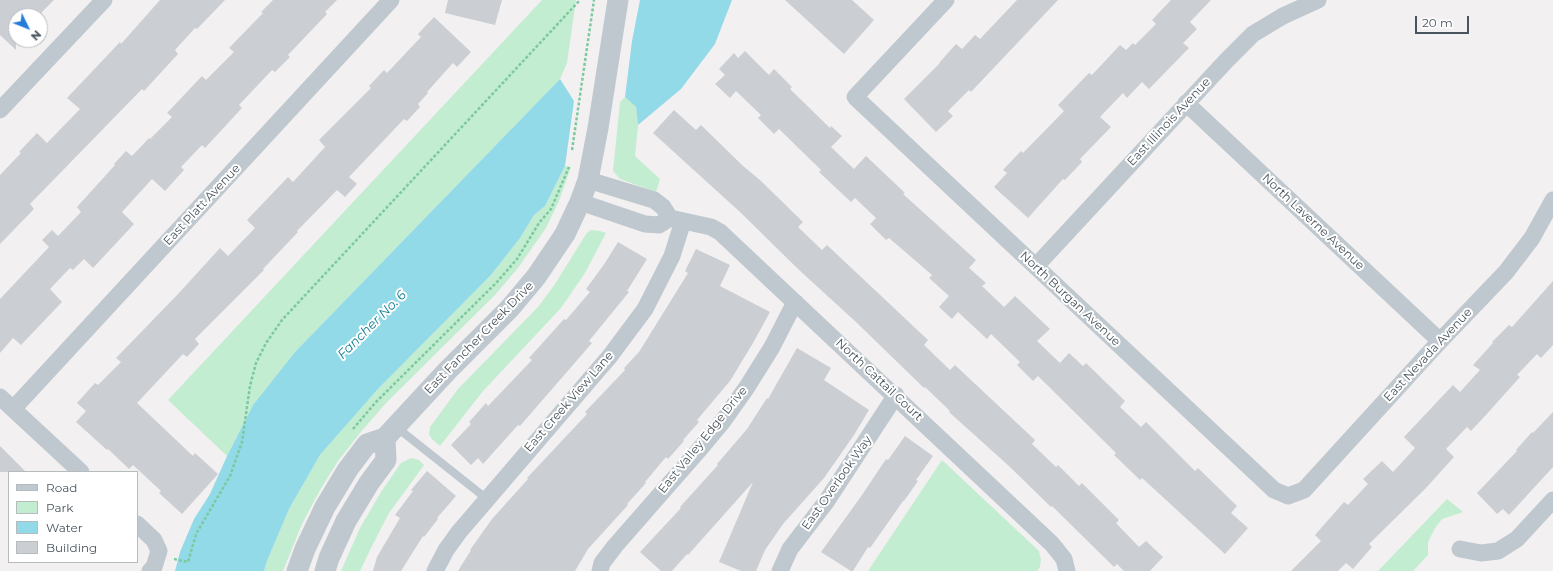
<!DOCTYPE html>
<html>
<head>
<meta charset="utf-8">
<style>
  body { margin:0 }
  #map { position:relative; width:1553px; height:571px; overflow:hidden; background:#f3f0f1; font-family:Montserrat,sans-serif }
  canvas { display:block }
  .legend { position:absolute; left:8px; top:471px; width:130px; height:92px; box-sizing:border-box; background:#fff; border:1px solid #b6bbbe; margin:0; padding:5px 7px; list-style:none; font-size:12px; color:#49555d }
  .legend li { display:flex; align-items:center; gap:8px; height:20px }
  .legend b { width:20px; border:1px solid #b6bbbe }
  .north { position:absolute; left:8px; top:8px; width:40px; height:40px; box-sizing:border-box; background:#fff; border:1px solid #b6bbbe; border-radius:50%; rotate:133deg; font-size:11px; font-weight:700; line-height:16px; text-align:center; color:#49555d }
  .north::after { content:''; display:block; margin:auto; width:14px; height:18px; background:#247cd9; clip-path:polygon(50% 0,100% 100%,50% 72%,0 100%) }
  .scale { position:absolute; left:1415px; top:16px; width:54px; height:18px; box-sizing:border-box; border:2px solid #49555d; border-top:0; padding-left:5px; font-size:12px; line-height:14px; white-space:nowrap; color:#49555d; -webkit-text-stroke:3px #fff; paint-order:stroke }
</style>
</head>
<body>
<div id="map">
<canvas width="1553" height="571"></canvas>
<ul class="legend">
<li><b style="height:5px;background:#bfc8ce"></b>Road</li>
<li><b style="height:11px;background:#c2edd0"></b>Park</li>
<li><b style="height:11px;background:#92dae7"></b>Water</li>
<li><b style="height:11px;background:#cbced2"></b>Building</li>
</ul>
<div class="north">N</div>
<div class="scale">20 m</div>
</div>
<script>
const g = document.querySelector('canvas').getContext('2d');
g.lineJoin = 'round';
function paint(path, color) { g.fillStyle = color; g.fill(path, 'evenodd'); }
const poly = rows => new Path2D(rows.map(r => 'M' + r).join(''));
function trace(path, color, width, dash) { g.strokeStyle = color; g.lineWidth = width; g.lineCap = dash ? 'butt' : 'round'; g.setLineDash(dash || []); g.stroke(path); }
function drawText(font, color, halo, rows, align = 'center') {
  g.font = font + ' Montserrat,sans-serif'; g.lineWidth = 4; g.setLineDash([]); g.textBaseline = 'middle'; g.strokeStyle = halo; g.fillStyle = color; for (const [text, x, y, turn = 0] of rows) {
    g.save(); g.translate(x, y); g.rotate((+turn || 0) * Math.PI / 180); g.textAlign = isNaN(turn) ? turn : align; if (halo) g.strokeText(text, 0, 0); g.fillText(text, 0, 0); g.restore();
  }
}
paint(poly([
  [542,0,576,0,567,63,560,79,295,352,253,405,227,456,168,400],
  [625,97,636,107,638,125,635,156,660,179,656,192,620,179,613,171,620,102],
  [565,166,571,167,559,201,546,228,518,268,495,295,386,403,360,433,338,461,320,490,302,524,283,571,264,571,267,561,289,509,320,455,377,390,491,275,520,238,534,215,545,206],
  [591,230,600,231,606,233,585,273,561,308,483,391,440,446,433,440,429,435,430,427,458,389,538,307,555,284,583,239,587,233],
  [411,458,419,460,424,465,389,513,371,548,360,571,341,571,360,528,381,492,401,463],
  [942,460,1039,551,1041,560,1040,567,1037,571,868,571],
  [1447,499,1463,512,1442,519,1435,528,1428,542,1428,555,1413,571,1378,571]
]), '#c2edd0');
paint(poly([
  [640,0,732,0,715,44,681,89,638,125,636,107,625,97,632,41],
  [560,79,574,101,565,166,545,206,534,215,520,238,491,275,377,390,320,455,289,509,267,561,264,571,175,571,180,552,194,519,210,494,227,456,253,405,295,352]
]), '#92dae7');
paint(poly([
  [0,0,54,0,38,16,16,16,16,50,0,35],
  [160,0,225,0,197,29,195,28,175,50,178,54,144,91,142,89,30,204,34,209,0,244,0,175,21,153,19,152,37,133,47,143,80,109,67,98,120,42,121,44],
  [273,0,337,0,325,12,327,14,288,55,290,57,275,72,272,70,239,105,242,108,205,148,202,145,181,167,184,170,165,191,152,179,122,212,134,224,93,268,84,259,73,270,70,268,50,289,62,302,21,345,13,338,0,353,0,299,49,247,42,240,52,230,58,236,81,212,77,207,115,165,114,164,126,151,132,156,149,138,150,139,172,117,167,113,202,76,206,80,234,52,229,48,263,13,261,12],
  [448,0,502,0,495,25,445,13],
  [785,0,852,0,874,20,844,54],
  [1017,0,1058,0,971,92,969,90,948,111,953,116,936,132,904,99,940,63,939,63,956,44,962,49,975,35,980,39],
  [1171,0,1211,0,1190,22,1197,29,1183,43,1189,48,1149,89,1142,82,1127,98,1123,93,1100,117,1111,127,1080,159,1082,162,1065,180,1063,179,1028,218,994,187,1007,173,1003,170,1021,151,1023,153,1064,111,1058,105,1089,73,1092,75,1120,45,1126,50,1133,43,1135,45,1156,24,1152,20],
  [434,17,471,52,457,67,453,63,427,92,428,93,418,104,420,107,407,121,404,119,349,177,357,184,345,197,337,190,297,231,298,232,263,269,264,270,195,339,199,344,187,357,183,354,137,403,193,456,195,453,218,474,182,514,159,493,161,491,133,465,129,469,108,449,107,450,76,422,86,411,77,403,95,383,98,385,121,362,116,358,179,293,220,248,228,256,255,228,247,220,288,177,293,182,325,147,319,140,371,88,369,86,384,70,387,73,421,37,418,34],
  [745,51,769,75,774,69,792,87,790,89,830,128,831,126,842,136,831,147,854,169,866,156,905,193,903,194,976,260,969,268,986,283,982,286,1004,307,1015,296,1050,329,1037,341,1060,363,1069,353,1083,366,1086,363,1125,401,1120,407,1141,427,1146,422,1195,471,1198,468,1237,506,1231,513,1248,528,1225,554,1142,478,1140,480,1114,455,1116,453,1038,376,1033,381,1017,365,1020,362,991,334,987,339,958,312,952,319,939,307,949,296,929,278,932,275,889,238,886,240,870,224,876,218,855,198,851,202,819,172,821,170,779,129,774,134,758,118,761,115,736,91,730,98,715,84,725,75,719,69,734,53,738,58],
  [674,110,696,130,701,125,742,165,761,181,803,222,798,227,822,250,827,245,928,340,924,345,950,370,955,365,1035,440,1032,444,1056,467,1058,465,1079,486,1082,483,1119,520,1116,523,1139,547,1146,541,1163,557,1150,571,1124,571,1117,564,1114,567,1052,506,1051,507,1010,467,949,412,950,411,925,387,924,388,856,322,798,269,740,212,653,133],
  [618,242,647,259,627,291,629,292,589,341,592,343,520,426,518,425,483,464,478,458,471,465,451,445,471,424,469,422,486,403,488,406,532,360,529,358,564,319,566,320,590,292,586,289,605,263],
  [696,249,730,265,720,286,770,312,753,343,730,381,697,420,699,422,683,440,684,441,668,459,666,457,645,482,646,483,627,504,628,505,588,549,575,571,458,571,471,550,470,550,492,519,528,479,527,478,587,414,585,412,625,370,624,368,639,352,688,273,685,271],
  [1553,281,1553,345,1541,358,1537,354,1517,375,1520,377,1485,416,1471,431,1467,427,1446,449,1454,457,1425,489,1369,544,1372,547,1353,569,1346,563,1338,571,1291,571,1321,541,1315,535,1344,502,1348,505,1368,484,1363,479,1382,461,1393,472,1415,448,1404,437,1453,385,1460,392,1480,370,1473,365,1493,343,1492,342,1509,325,1512,327],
  [797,348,831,368,824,380,869,410,854,435,824,478,783,524,765,550,756,571,741,571,719,562,753,482,688,555,687,554,672,571,661,571,640,552,681,508,680,507,718,465,717,464,747,429,767,398,768,399],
  [1553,412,1553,467,1509,515,1503,509,1497,514,1477,493,1517,451,1516,450,1532,432,1533,433],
  [905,436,933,456,916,480,918,481,904,501,903,501,887,524,870,548,868,547,853,571,851,571,821,552,862,495,886,459,888,460],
  [0,446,26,472,0,472],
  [427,471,456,496,437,518,438,519,424,537,423,536,401,571,373,571,377,557,400,518,395,515,413,491,411,490]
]), '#cbced2');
trace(poly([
  [572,150,594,0],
  [353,429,376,402,497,282,517,259,539,223,551,209,569,167],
  [174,559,188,562,196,534,230,476,242,442,250,386,256,363,266,343,282,320,580,0]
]), '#7cc99f', 2.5, [3, 2]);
trace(poly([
  [395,426,487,499]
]), '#bfc8ce', 8);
trace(poly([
  [946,0,855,97,1274,490,1288,496,1304,490,1440,341,1506,272,1532,238,1553,200],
  [1186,103,1440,341],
  [0,110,104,0],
  [588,180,654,200,663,207,670,218,711,227,720,232,1052,544,1064,559,1067,571],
  [580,202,645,224,659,225,670,218],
  [1036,266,1226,61,1253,34,1283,16,1318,0],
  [0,397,81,472],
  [13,409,391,0],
  [137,524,154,540,159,551,154,567,150,571],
  [1460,549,1481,553,1498,551,1517,539,1553,500],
  [435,571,446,550,459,532,610,356,645,309,672,256,683,221],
  [600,571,602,563,615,546,699,450,723,421,747,387,772,347,795,302],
  [780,571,790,549,826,502,896,395]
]), '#bfc8ce', 17);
trace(poly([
  [385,438,447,371,510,308,536,277,565,234,580,202,588,180,598,128,618,0],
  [297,571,305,549,325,507,348,469,367,444,385,438],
  [325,571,329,558,346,521,369,483,386,460,385,438]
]), '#bfc8ce', 21);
drawText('12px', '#49555d', '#fff', [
  ["East Illinois Avenue",1169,122,-47],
  ["East Platt Avenue",202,205,-47],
  ["North Laverne Avenue",1313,222,43],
  ["North Burgan Avenue",1070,299,43],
  ["East Fancher Creek Drive",479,338,-46],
  ["East Nevada Avenue",1428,355,-47],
  ["North Cattail Court",879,380,43],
  ["East Creek View Lane",569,402,-49],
  ["East Valley Edge Drive",703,440,-51],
  ["East Overlook Way",837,483,-55]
]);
drawText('italic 13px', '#158295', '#fff', [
  ["Fancher No. 6",372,325,-45]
]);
</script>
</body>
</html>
